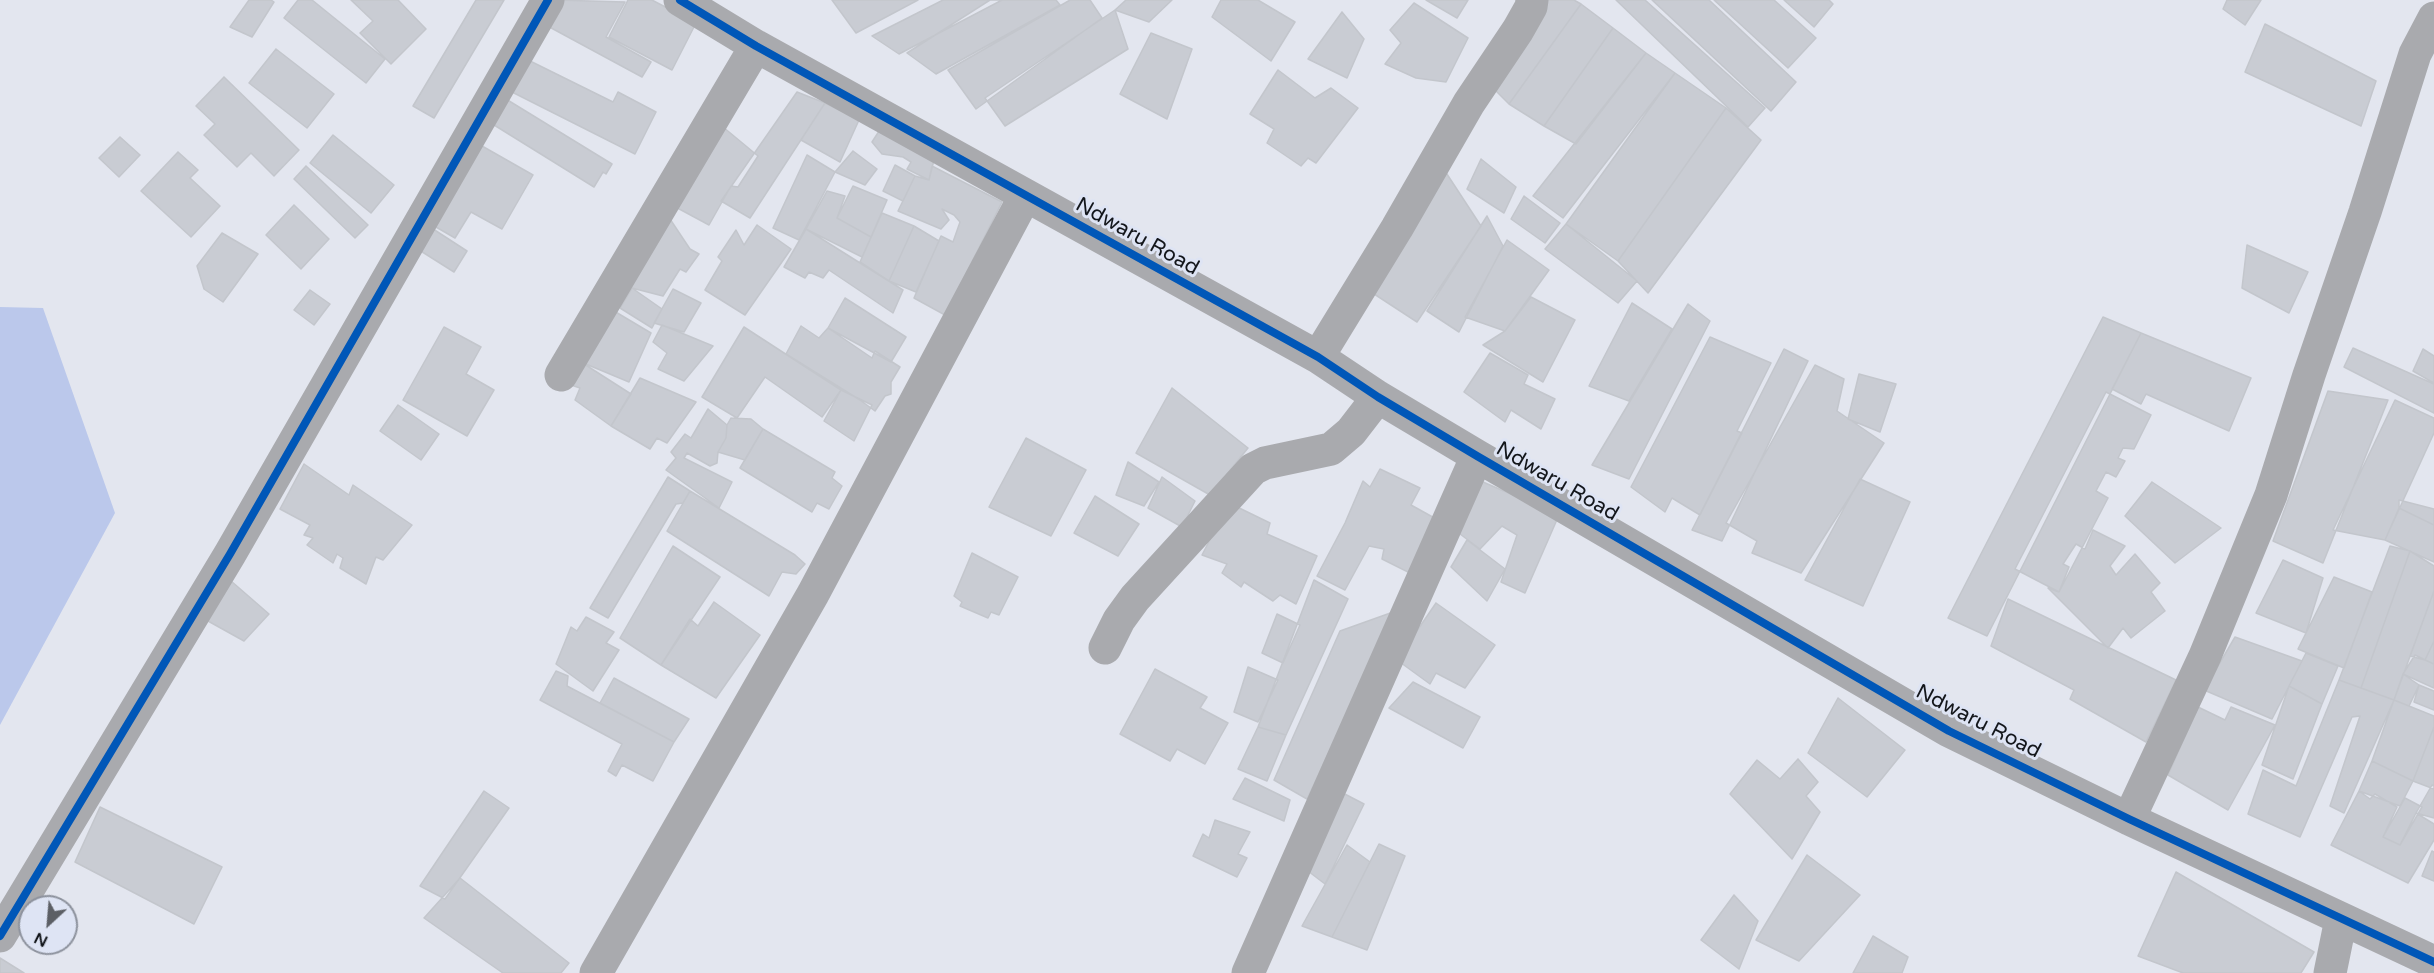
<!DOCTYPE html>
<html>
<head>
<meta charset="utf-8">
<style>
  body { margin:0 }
  #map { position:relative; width:2434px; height:973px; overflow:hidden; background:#e3e6ef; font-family:"Varela Round",sans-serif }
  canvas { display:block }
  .north { position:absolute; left:18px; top:895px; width:60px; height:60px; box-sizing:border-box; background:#dee4f4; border:2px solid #8d929d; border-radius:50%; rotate:206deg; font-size:16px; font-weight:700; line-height:24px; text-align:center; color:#13161b }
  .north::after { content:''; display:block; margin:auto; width:21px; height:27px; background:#5c5f65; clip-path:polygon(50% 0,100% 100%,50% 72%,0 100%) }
</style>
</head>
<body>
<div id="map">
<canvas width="2434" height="973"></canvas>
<div class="north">N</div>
</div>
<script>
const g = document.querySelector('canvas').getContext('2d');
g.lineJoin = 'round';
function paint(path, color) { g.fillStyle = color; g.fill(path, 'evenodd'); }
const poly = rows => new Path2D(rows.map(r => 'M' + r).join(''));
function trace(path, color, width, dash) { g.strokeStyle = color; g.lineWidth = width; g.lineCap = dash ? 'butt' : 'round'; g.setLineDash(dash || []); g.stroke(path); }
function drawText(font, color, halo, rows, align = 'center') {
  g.font = font + ' "Varela Round",sans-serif'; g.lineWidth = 6; g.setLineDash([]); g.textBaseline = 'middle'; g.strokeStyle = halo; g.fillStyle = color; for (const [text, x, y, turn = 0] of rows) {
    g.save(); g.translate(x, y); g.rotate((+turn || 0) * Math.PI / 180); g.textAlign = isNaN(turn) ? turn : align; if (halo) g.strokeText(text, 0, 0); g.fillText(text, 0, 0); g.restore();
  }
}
paint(poly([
  [0,307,43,308,115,513,0,725]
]), '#bbc8eb');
const building = poly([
  [249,0,271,0,274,2,252,37,230,27,249,0],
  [298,0,312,0,385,59,366,83,284,18,298,0],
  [351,0,398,0,426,29,391,64,360,33,373,21,351,0],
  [476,0,504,0,434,118,413,106,476,0],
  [555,0,625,2,606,37,651,62,642,77,542,23,555,0],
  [628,0,652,0,696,23,672,70,609,37,628,0],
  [832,0,918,0,856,33,832,0],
  [943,0,1002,0,899,54,872,36,943,0],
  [990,0,1056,0,1060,5,936,74,907,53,990,0],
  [1070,0,1090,0,1102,18,976,109,948,70,1070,0],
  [1126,0,1172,0,1149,22,1115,10,1126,0],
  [1221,0,1258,0,1295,22,1271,61,1212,17,1221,0],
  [1426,0,1468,0,1457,18,1426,0],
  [1538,0,1574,0,1581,4,1509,104,1488,83,1538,0],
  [1616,0,1645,0,1765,108,1748,127,1616,0],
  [1652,0,1709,0,1796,82,1771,111,1652,0],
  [1714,0,1774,0,1816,38,1788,68,1714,0],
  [1784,0,1829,0,1833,4,1814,27,1784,0],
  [2227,0,2261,0,2245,25,2223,9,2227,0],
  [1414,3,1468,38,1446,82,1416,78,1385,64,1401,43,1390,30,1414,3],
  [1581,4,1613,28,1544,126,1509,104,1581,4],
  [1115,10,1128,49,1005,126,985,98,1115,10],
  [1342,12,1364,39,1347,78,1308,59,1342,12],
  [2265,24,2376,81,2361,126,2245,72,2265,24],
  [1613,28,1646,53,1576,144,1544,126,1613,28],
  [1151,33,1192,49,1167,119,1120,94,1151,33],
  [276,49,334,94,307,128,249,83,276,49],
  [1646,53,1675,73,1563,218,1533,196,1646,53],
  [522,57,613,102,618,92,656,112,635,154,506,89,522,57],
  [1278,70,1315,98,1331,88,1358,108,1316,163,1308,158,1301,166,1267,143,1274,129,1250,114,1278,70],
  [1675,73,1726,108,1618,261,1566,224,1675,73],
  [224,77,299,150,274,176,251,153,237,167,204,135,215,124,196,106,224,77],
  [797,92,825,103,750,218,721,201,797,92],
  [501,96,612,164,606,174,603,172,594,187,486,120,501,96],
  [825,103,859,120,840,162,801,140,825,103],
  [1726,108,1761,140,1648,293,1618,261,1726,108],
  [717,122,758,156,738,187,731,186,709,225,670,204,717,122],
  [883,125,935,156,929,180,907,169,911,162,903,157,882,154,872,142,883,125],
  [333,135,394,185,371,213,310,163,333,135],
  [120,137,140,155,119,177,99,158,120,137],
  [475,142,533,175,502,229,471,212,455,238,429,223,475,142],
  [853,151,877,169,865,185,835,172,853,151],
  [178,152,198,170,190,178,220,206,191,237,141,191,178,152],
  [807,155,835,172,799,240,773,228,807,155],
  [1481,159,1516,187,1504,213,1467,189,1481,159],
  [895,165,915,176,903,201,883,191,895,165],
  [306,166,368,225,355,238,294,179,306,166],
  [932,166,1002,202,945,315,914,298,941,236,953,242,960,222,954,215,942,209,949,220,941,229,898,211,915,176,929,180,932,166],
  [1443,168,1481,226,1417,322,1368,290,1443,168],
  [853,186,887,200,871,237,837,218,853,186],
  [827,191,845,196,837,218,871,237,862,257,806,229,827,191],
  [1524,196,1560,223,1545,243,1511,219,1524,196],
  [294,205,329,239,301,269,266,235,294,205],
  [666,213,690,249,699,254,686,272,680,269,663,296,624,286,666,213],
  [882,213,914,226,889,281,860,262,882,213],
  [1487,216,1503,246,1459,332,1427,311,1487,216],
  [1566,224,1637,281,1618,303,1545,249,1566,224],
  [757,225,791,249,745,315,705,290,722,261,718,257,736,230,744,245,757,225],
  [914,226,939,241,916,292,889,281,914,226],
  [430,227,467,251,454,272,416,248,430,227],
  [806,229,903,290,893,313,829,270,823,278,809,272,805,278,784,267,806,229],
  [222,233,258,254,223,302,204,289,197,266,222,233],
  [1507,240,1549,270,1505,331,1465,317,1507,240],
  [2247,245,2308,272,2289,313,2242,288,2247,245],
  [632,288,662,309,652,328,620,308,632,288],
  [673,289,701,303,684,332,654,323,673,289],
  [310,290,330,304,314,325,294,310,310,290],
  [1531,297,1575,320,1543,382,1483,345,1505,331,1531,297],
  [845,298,906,337,891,362,828,328,845,298],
  [1632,303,1672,329,1629,401,1589,386,1632,303],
  [1688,304,1710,321,1629,479,1592,465,1688,304],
  [609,308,651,333,629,382,581,362,609,308],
  [2103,317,2141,333,1987,636,1948,618,2103,317],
  [662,325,713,346,684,381,658,369,667,353,653,342,662,325],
  [801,326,819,338,828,328,872,358,875,351,900,367,891,382,891,394,885,396,875,411,860,400,786,354,801,326],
  [444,327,481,347,466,374,494,390,467,436,403,400,444,327],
  [744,327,841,390,822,417,765,377,737,418,702,397,744,327],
  [2141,333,2251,378,2229,431,2146,394,2141,404,2112,389,2141,333],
  [1710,337,1771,363,1737,431,1742,433,1700,515,1672,498,1665,512,1631,487,1710,337],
  [2353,348,2434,384,2434,413,2344,367,2353,348],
  [1784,349,1808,361,1722,541,1692,530,1784,349],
  [2423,349,2434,356,2434,383,2413,371,2423,349],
  [1490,353,1528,375,1524,384,1555,399,1541,429,1511,410,1505,422,1464,392,1490,353],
  [581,362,631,394,611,426,575,400,580,388,571,385,581,362],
  [1815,365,1844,379,1837,411,1884,443,1801,573,1752,553,1757,541,1726,523,1815,365],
  [1859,374,1896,384,1880,432,1848,419,1859,374],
  [640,378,696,402,667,443,657,438,650,449,611,426,640,378],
  [1172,388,1248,448,1210,495,1136,453,1172,388],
  [841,390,872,405,854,441,824,421,841,390],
  [2328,391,2388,400,2323,563,2273,541,2328,391],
  [2106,392,2151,415,2134,449,2123,448,2118,458,2125,461,2116,477,2106,472,2096,491,2108,498,2059,592,2015,569,2106,392],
  [2395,400,2434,418,2434,433,2385,540,2333,530,2395,400],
  [398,405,439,434,421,460,380,431,398,405],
  [708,409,727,425,726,438,718,452,717,463,710,466,687,453,684,458,732,482,719,508,666,470,676,458,671,452,685,434,691,438,708,409],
  [731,418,751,419,763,429,745,460,718,452,726,438,727,425,731,418],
  [763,429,835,472,832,478,842,486,829,509,817,503,812,512,740,468,763,429],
  [1026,438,1086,470,1051,536,989,507,1026,438],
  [1128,462,1159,482,1144,506,1116,495,1128,462],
  [304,464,349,495,353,485,412,525,383,560,376,557,366,584,340,568,343,558,337,554,333,563,307,545,313,538,304,535,310,525,280,509,304,464],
  [1380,469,1420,488,1411,505,1438,520,1410,573,1382,559,1384,549,1369,546,1345,590,1317,576,1345,523,1363,481,1370,487,1380,469],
  [668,477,690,491,683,503,676,504,608,618,590,608,668,477],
  [1162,477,1195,501,1182,527,1148,508,1162,477],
  [1860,479,1910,502,1863,606,1805,580,1860,479],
  [1483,482,1559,515,1525,593,1501,582,1517,535,1502,526,1480,549,1456,531,1483,482],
  [2152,482,2221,528,2175,563,2125,516,2152,482],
  [690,491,795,555,805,564,796,574,782,572,769,596,667,531,690,491],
  [1095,496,1139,524,1118,556,1074,533,1095,496],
  [2399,500,2434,509,2434,525,2399,508,2399,500],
  [1229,503,1270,523,1267,534,1317,556,1296,604,1280,595,1273,601,1244,582,1241,587,1222,573,1227,564,1202,555,1229,503],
  [2399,508,2434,525,2434,562,2385,540,2399,508],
  [2093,530,2125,546,2110,566,2116,575,2135,554,2160,583,2151,592,2165,611,2131,638,2123,628,2108,648,2048,588,2059,592,2069,567,2063,564,2076,544,2085,549,2093,530],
  [1467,540,1505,569,1487,601,1451,567,1467,540],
  [673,546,720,577,661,665,620,638,673,546],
  [2390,546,2410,551,2361,688,2339,680,2390,546],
  [2410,551,2434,566,2434,591,2394,700,2361,688,2410,551],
  [972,553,1018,577,999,615,991,612,988,618,960,606,962,602,954,596,972,553],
  [2283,560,2323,578,2306,633,2256,613,2283,560],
  [223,574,269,614,244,641,199,616,223,574],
  [2334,577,2372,592,2344,668,2298,649,2334,577],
  [1314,580,1348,599,1286,735,1258,727,1314,580],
  [2434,591,2434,641,2425,660,2410,656,2434,591],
  [2008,599,2176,680,2146,742,2070,699,2074,690,1991,646,2008,599],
  [714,602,760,635,716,698,661,665,690,619,698,626,714,602],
  [1436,603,1495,645,1465,688,1436,673,1430,684,1397,660,1436,603],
  [1396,611,1307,799,1274,780,1340,631,1396,611],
  [1277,614,1300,625,1283,663,1262,653,1277,614],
  [586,617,614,632,606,643,619,650,593,691,556,664,571,627,577,631,586,617],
  [2235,637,2302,661,2272,719,2204,690,2235,637],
  [2434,641,2434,664,2425,660,2434,641],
  [2306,653,2338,666,2322,704,2289,686,2306,653],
  [2415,655,2434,664,2434,688,2403,674,2415,655],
  [1248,667,1278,680,1258,722,1234,712,1248,667],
  [1155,669,1207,697,1200,708,1228,723,1205,764,1177,749,1170,761,1120,734,1155,669],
  [556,671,568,676,567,686,674,742,653,781,622,765,616,776,608,771,622,744,540,700,556,671],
  [2403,674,2419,685,2409,706,2394,700,2403,674],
  [614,678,689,719,674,742,600,703,614,678],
  [2339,680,2394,700,2344,813,2330,806,2360,716,2352,717,2300,837,2248,814,2263,770,2296,786,2339,680],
  [1413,682,1480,717,1463,748,1389,708,1413,682],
  [2419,685,2434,691,2434,710,2414,702,2419,685],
  [2289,686,2322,704,2293,779,2262,765,2289,686],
  [1838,698,1905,750,1867,797,1808,753,1838,698],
  [2394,700,2434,716,2434,727,2413,781,2372,761,2394,700],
  [2198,707,2225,720,2231,707,2275,725,2228,810,2168,775,2198,707],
  [1258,727,1286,735,1267,781,1238,769,1258,727],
  [2434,727,2434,789,2413,781,2434,727],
  [1798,759,1818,782,1806,796,1820,812,1792,859,1730,794,1757,760,1780,779,1798,759],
  [2372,761,2413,781,2400,806,2359,791,2372,761],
  [1245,778,1290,800,1284,821,1233,799,1245,778],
  [2432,785,2434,786,2434,818,2416,813,2432,785],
  [484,791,509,808,445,899,420,886,484,791],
  [1339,791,1364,804,1325,884,1304,868,1339,791],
  [2359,791,2370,799,2375,794,2397,807,2383,837,2400,845,2416,813,2434,824,2434,840,2408,883,2331,845,2359,791],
  [2405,798,2422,807,2400,845,2383,837,2405,798],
  [100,807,222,867,194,924,75,862,100,807],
  [1215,820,1250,832,1238,854,1247,858,1237,877,1193,856,1203,834,1209,838,1215,820],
  [1379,844,1405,856,1367,950,1332,937,1379,844],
  [1347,845,1370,862,1332,937,1302,926,1347,845],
  [2432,851,2434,852,2434,881,2422,876,2432,851],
  [1807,855,1860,895,1799,961,1756,940,1807,855],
  [2176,872,2314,952,2301,973,2183,973,2138,956,2176,872],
  [460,878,569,963,561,973,503,973,424,918,460,878],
  [1734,895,1758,921,1739,969,1701,940,1734,895],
  [1873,936,1908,957,1902,973,1853,973,1873,936],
  [0,958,24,973,0,973,0,958]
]);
paint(building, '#c9ccd3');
trace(building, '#c3c6cc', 1.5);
trace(poly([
  [680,0,756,46,1318,357,1378,397,1477,456,1949,731,2129,819,2434,962],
  [1318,357,1397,228,1469,103,1518,30,1531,7,1532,0],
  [561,375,756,46],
  [1105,648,1119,620,1135,598,1253,469,1265,463,1331,449,1351,432,1378,397],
  [2129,819,2205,656,2271,495,2309,375,2365,212,2415,54,2434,18],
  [0,936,230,554,548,0],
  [596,973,813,594,1025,196],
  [1248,973,1477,456],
  [2330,973,2341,919]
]), '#a9aaae', 33);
trace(poly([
  [680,0,756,46,1318,357,1378,397,1477,456,1949,731,2129,819,2434,962],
  [0,936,230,554,548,0]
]), '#0057b8', 8);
drawText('21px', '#13161b', '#dee4f4', [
  ["Ndwaru Road",1137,237,29],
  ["Ndwaru Road",1557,482,30],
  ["Ndwaru Road",1978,722,27]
]);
</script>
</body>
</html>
